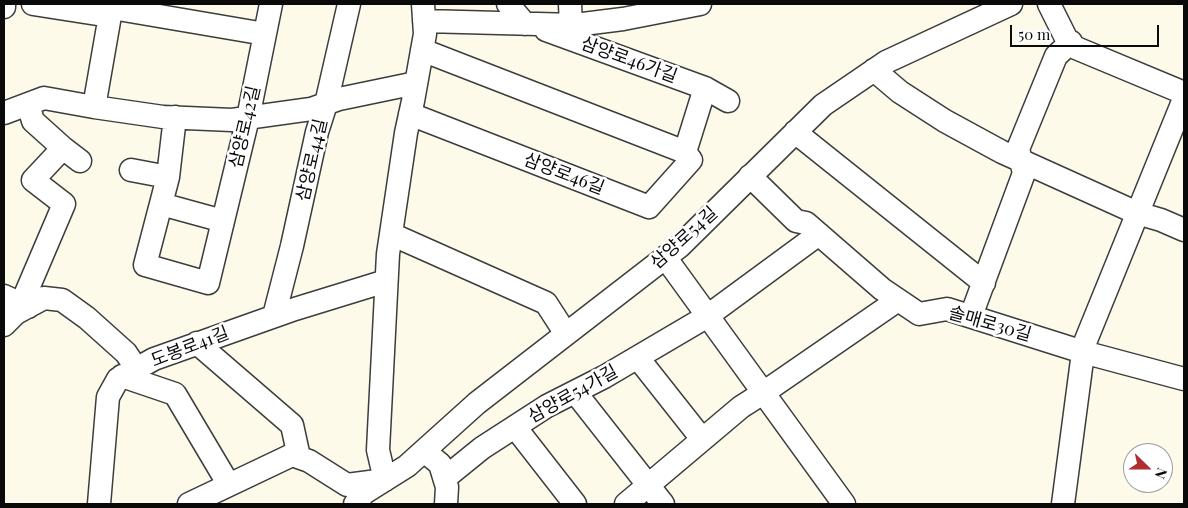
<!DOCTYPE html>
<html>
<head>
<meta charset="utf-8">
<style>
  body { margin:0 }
  #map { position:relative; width:1188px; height:508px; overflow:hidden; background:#fdfae9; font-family:"Playfair Display",serif }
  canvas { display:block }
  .frame { position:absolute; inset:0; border:5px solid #0a0a0a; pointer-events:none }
  .north { position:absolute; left:1123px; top:443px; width:50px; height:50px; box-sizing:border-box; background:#fff; border:1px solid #9d9d9d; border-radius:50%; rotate:112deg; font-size:14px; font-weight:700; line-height:20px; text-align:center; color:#0a0a0a }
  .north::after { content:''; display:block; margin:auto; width:18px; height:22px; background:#af2e31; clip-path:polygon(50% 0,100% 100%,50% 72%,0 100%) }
  .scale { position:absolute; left:1010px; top:25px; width:149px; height:22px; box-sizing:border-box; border:2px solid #0a0a0a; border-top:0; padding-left:6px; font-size:15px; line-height:18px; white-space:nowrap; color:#0a0a0a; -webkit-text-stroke:4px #fff; paint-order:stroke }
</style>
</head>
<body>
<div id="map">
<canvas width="1188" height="508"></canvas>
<div class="frame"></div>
<div class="north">N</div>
<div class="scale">50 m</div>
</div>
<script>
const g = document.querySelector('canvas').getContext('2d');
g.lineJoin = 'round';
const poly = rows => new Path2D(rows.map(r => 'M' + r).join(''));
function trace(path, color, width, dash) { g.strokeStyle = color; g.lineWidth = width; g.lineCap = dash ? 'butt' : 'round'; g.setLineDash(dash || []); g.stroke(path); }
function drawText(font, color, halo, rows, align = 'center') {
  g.font = font + ' "Playfair Display","Noto Sans KR",serif'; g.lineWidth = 5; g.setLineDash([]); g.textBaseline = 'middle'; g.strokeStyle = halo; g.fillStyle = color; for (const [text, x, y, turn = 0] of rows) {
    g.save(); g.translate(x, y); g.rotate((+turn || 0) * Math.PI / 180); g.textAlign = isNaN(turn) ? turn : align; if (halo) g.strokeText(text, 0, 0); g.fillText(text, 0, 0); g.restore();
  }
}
const minor = poly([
  [33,4,110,16],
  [508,4,525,24],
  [570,4,571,25],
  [1049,4,1067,40,1076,48,1184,93],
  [4,7,4,4],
  [112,8,265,34],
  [424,21,575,25,623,19,700,4],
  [546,30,705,88,728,101],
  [874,70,900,92,945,121,1002,152,1137,213,1161,220,1184,230],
  [94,107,112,4],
  [4,113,44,98,94,107,163,117,232,120,311,109,339,99,416,83],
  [410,114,649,207,691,160,685,152,422,50],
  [175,117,168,177,145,265,208,283,248,118,271,4],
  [795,132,984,283],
  [63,148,80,161],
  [685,152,705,88],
  [131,170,168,177],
  [750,176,796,221,806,223,882,289,919,314,947,309,1083,352,1184,379],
  [161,204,223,221],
  [391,234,546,303,566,334],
  [665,257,844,504],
  [4,296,28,307],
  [28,307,26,293,64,204,33,180,63,148,33,121,28,104],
  [274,316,292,246,317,132,326,104,349,4],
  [971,316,1024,173,1018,149,1056,56,1071,42],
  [4,325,16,313,44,298,62,300,87,318,126,353,136,368],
  [197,343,292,425,299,457],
  [638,358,702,439],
  [122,376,175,394,229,485],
  [575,392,663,504],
  [515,427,575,504],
  [424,451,440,464,447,487,446,504],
  [445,478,482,448,547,406,604,377,706,317,819,234],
  [99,504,108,397,118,379,154,359,295,309,386,281],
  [189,504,292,455,309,461,347,485,385,480,378,450,388,254,406,133,413,101,425,34,423,4],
  [355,504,364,493,407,466,477,403,680,246,823,105,886,62,1011,4],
  [626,504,741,407,763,393,898,300],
  [1063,504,1084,345,1184,99]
]);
trace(minor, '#3d3d3d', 25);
trace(minor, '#fff', 22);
drawText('18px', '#0a0a0a', '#fff', [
  ["삼양로46가길",629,60,20],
  ["삼양로42길",245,127,-77],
  ["삼양로44길",312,160,-77],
  ["삼양로46길",564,174,21],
  ["삼양로54길",684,238,-42],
  ["솔매로30길",990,324,16],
  ["도봉로41길",190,347,-21],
  ["삼양로54가길",573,394,-29]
]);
</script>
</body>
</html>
